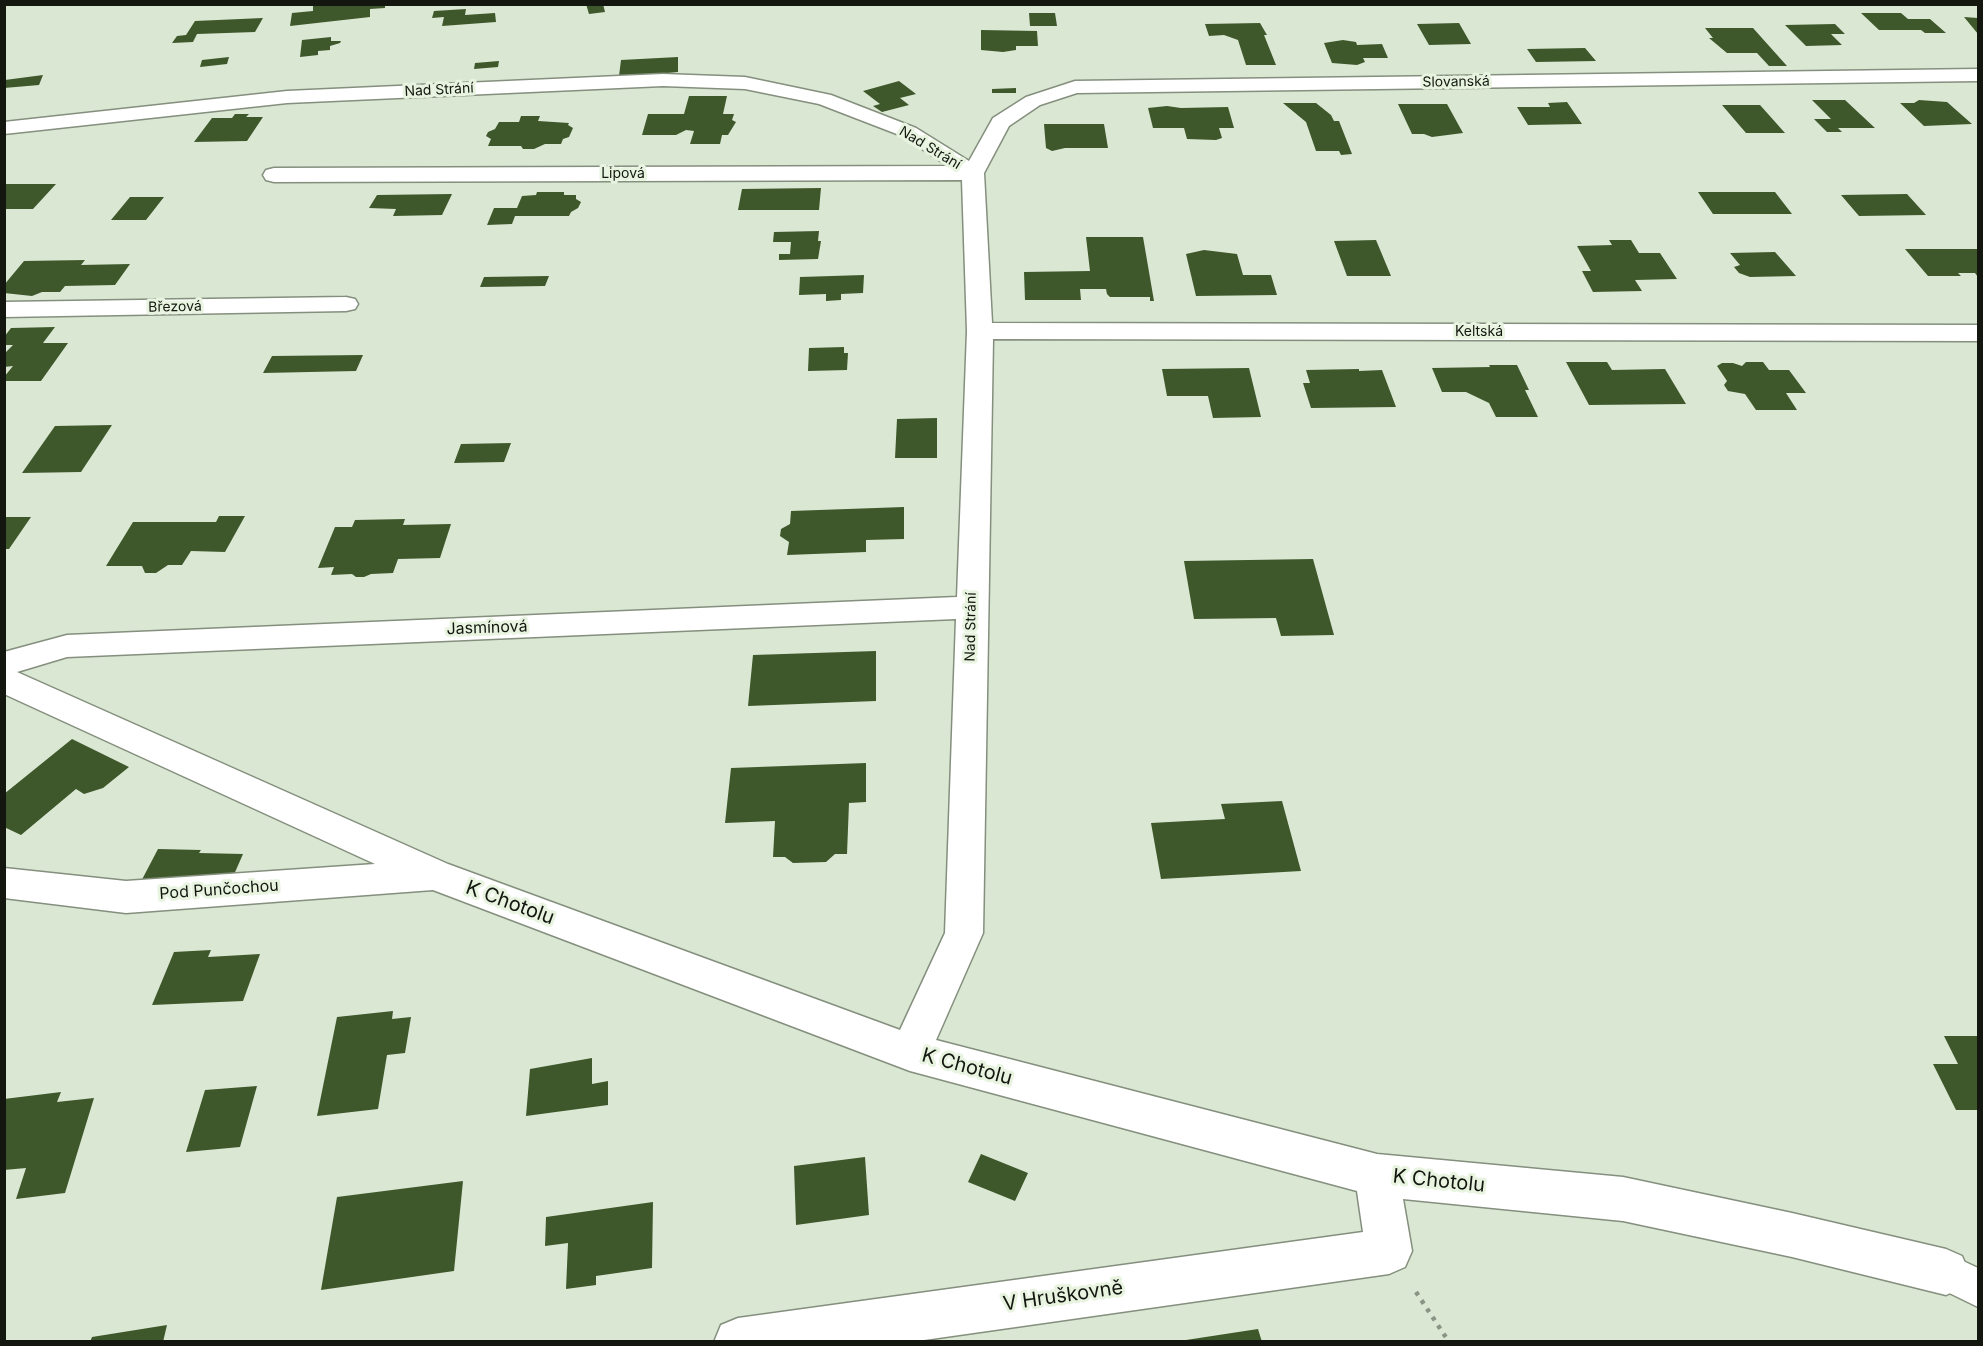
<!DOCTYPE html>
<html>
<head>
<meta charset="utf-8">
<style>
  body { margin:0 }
  #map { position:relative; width:1983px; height:1346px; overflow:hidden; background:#dae7d3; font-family:Inter,sans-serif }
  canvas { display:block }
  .frame { position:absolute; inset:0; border:6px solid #131710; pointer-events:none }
</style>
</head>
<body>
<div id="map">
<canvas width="1983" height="1346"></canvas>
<div class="frame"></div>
</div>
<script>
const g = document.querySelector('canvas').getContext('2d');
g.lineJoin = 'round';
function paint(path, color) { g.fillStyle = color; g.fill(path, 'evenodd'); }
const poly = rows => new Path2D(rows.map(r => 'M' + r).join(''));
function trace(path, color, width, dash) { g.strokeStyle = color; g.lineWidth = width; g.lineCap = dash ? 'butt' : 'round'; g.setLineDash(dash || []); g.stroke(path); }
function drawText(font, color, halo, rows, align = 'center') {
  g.font = font + ' Inter,sans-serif'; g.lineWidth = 6; g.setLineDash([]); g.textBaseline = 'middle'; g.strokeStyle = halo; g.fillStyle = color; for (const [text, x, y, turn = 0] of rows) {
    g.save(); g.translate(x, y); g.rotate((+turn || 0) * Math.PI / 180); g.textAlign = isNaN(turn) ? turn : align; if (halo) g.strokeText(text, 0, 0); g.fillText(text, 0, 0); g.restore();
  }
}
paint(poly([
  [313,4,385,4,385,8,370,9,370,17,290,26,292,13,313,11],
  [586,4,603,4,605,12,589,14],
  [466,9,465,15,495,13,496,22,442,26,444,17,432,18,434,11],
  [1029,13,1055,13,1057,26,1030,26],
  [1861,13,1901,13,1908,19,1930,19,1946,33,1925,33,1921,30,1879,30],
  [1964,17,1978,18,1978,34],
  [263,18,255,32,197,34,193,42,172,43,177,36,186,35,195,21],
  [1260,23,1267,35,1264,35,1276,65,1246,65,1238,40,1224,35,1209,36,1205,24],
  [1459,23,1471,44,1429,45,1417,24],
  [1835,24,1845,34,1831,34,1842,45,1806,46,1785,25],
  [1705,28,1753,28,1787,66,1769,66,1757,53,1727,53,1709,38,1713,38],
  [981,30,1037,31,1038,46,1016,46,1016,50,1003,52,981,50],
  [331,37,331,41,341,41,340,43,330,46,330,50,318,51,318,55,300,57,302,40],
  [1343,40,1356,42,1357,45,1382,44,1388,58,1363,58,1365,62,1357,65,1332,63,1324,43],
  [1585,48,1596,61,1536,62,1527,49],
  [229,57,227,64,200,67,202,60],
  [678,57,678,72,657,74,657,76,619,76,621,60],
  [499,61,498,67,474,69,475,63],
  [43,75,39,85,4,88,5,80],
  [899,81,916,94,900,98,909,105,882,112,873,106,880,104,863,91],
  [1016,88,1016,93,992,93,992,89],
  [689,96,727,96,723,114,734,114,732,120,736,122,728,135,722,135,720,144,690,144,694,131,686,130,676,135,642,135,648,114,684,114],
  [1812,100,1845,100,1875,128,1838,128,1842,132,1827,132,1814,119,1831,119],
  [1919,100,1947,102,1972,124,1924,126,1900,103,1914,103],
  [1567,102,1582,124,1528,125,1517,107,1550,107,1548,103],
  [1283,103,1316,103,1331,115,1334,121,1339,121,1352,154,1341,155,1339,151,1316,151,1306,122],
  [1398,104,1447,104,1463,133,1432,137,1424,134,1412,134],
  [1722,105,1760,105,1785,133,1746,133],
  [1167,106,1181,108,1228,107,1234,128,1219,128,1222,138,1216,140,1187,139,1184,128,1153,128,1148,108],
  [235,114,249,114,246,117,263,117,247,141,194,142,212,118,232,118],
  [521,116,540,116,538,121,569,123,568,125,573,128,569,137,563,139,561,144,545,144,534,149,523,149,521,146,488,146,491,139,486,136,488,132,495,129,499,122,519,122],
  [1044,124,1104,124,1108,148,1065,148,1052,151,1046,148],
  [4,184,56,184,33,209,4,209],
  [821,188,819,210,738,210,742,189],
  [537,192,564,192,564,195,576,195,576,199,581,202,578,208,571,212,569,216,515,216,512,224,487,225,494,208,517,208,522,196,536,195],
  [1698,192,1775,192,1792,214,1713,214],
  [452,194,442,215,393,216,396,209,369,208,377,195],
  [1907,194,1926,215,1859,216,1841,195],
  [130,197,164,197,146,220,111,220],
  [819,231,818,241,821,241,818,259,779,260,779,254,790,254,791,242,773,242,774,232],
  [1086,237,1143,237,1154,301,1150,301,1150,297,1110,297,1107,294,1106,289,1080,289,1081,300,1025,300,1024,272,1090,271],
  [1376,240,1391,276,1347,276,1334,241],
  [1609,240,1631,240,1639,253,1660,253,1677,279,1635,280,1642,291,1593,292,1582,271,1591,271,1577,246,1612,245],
  [1905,249,1978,249,1978,277,1975,273,1958,273,1961,276,1928,276],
  [1204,250,1237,254,1243,275,1271,275,1277,295,1196,296,1186,254],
  [1775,252,1796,276,1750,277,1739,273,1734,267,1740,265,1730,253],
  [85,260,81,265,130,264,115,285,65,286,60,292,42,292,32,296,4,293,4,285,24,261],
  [864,275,863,293,841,294,841,300,826,301,826,294,799,295,800,277],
  [549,276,545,286,480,287,484,277],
  [55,327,43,343,68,343,41,381,4,381,4,377,13,366,4,367,4,354,13,345,4,345,4,337,11,328],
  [844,347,844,353,848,353,847,370,808,371,809,348],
  [363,355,356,371,263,373,272,356],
  [1566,362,1607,362,1612,370,1665,369,1686,404,1589,405],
  [1746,362,1763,362,1769,370,1789,370,1806,393,1786,393,1797,410,1756,410,1745,394,1728,391,1724,385,1727,381,1717,366,1722,363,1733,363,1742,366],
  [1489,365,1517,365,1529,390,1525,390,1538,417,1496,417,1489,403,1466,392,1442,392,1432,368,1490,367],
  [1249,368,1261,417,1213,418,1208,396,1167,396,1162,369],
  [1359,369,1359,371,1382,370,1396,407,1311,408,1303,383,1310,383,1306,370],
  [937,418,937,458,895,458,897,419],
  [112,425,81,472,22,473,55,426],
  [511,443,504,462,454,463,461,444],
  [904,507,904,539,866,540,866,552,787,555,789,542,780,536,781,529,790,524,791,511],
  [219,516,245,516,225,552,191,551,182,565,168,565,156,573,145,573,142,566,106,566,133,522,216,522],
  [4,517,31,517,9,549,4,549],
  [405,519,403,525,451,524,440,558,398,559,393,573,371,574,364,577,356,577,352,574,331,575,334,567,318,568,335,527,352,527,355,520],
  [1313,559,1334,635,1281,636,1276,618,1194,619,1184,561],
  [876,651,876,701,748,706,753,655],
  [72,739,129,767,103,788,84,794,76,789,21,835,4,827,4,794],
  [866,763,866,802,849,803,847,854,835,854,826,862,793,863,785,857,773,857,775,821,725,823,731,768],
  [1282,801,1301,871,1161,879,1151,823,1225,819,1221,804],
  [158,849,201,850,199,853,243,854,229,886,136,891],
  [211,950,208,957,260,954,243,1001,152,1005,174,952],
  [393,1011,392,1019,411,1017,405,1053,387,1055,378,1109,317,1116,337,1017],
  [1944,1036,1978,1036,1978,1110,1956,1110,1933,1064,1958,1064],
  [592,1058,592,1084,608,1081,608,1105,526,1116,530,1069],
  [257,1086,240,1147,186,1152,205,1090],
  [61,1092,57,1102,94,1098,65,1193,16,1199,26,1168,4,1170,4,1099],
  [981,1154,1028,1173,1015,1201,968,1182],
  [865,1157,869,1215,796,1225,794,1166],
  [463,1181,454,1271,321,1290,337,1197],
  [653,1202,652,1268,596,1276,596,1285,566,1289,568,1243,545,1246,546,1217],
  [167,1325,163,1342,90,1342,92,1337],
  [1258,1329,1262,1342,1186,1342,1186,1340]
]), '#3e582b');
const lane = poly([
  [1946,1253,1978,1268,1978,1307,1933,1285,1927,1272,1933,1259,1946,1253]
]);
const street = poly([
  [1978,69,1978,81,1077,93,1040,105,1009,126,984,173,992,323,1978,325,1978,341,993,339,983,933,936,1040,1377,1154,1623,1177,1792,1213,1946,1249,1962,1256,1969,1272,1962,1288,1946,1295,1792,1257,1623,1221,1403,1199,1412,1251,1405,1267,1389,1274,910,1342,714,1342,721,1325,738,1318,1363,1232,1357,1191,910,1071,433,890,126,913,4,898,4,868,126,881,375,864,4,694,4,652,67,635,957,597,967,331,962,180,274,182,266,180,263,175,266,170,274,168,948,166,902,136,819,104,745,89,663,86,287,103,4,134,4,122,287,91,663,74,745,77,831,95,916,128,969,161,993,118,1026,97,1075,81,1978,69],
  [956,619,945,933,900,1030,448,864,17,672,67,657,956,619],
  [346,297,355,299,358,304,355,309,346,311,4,317,4,302,346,297]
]);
trace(lane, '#848f7d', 3);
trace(street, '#848f7d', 3);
trace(poly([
  [1416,1292,1449,1342]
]), '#8a9485', 4.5, [4, 6]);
paint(lane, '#fff');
paint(street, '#fff');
drawText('14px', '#131710', '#e8f4e0', [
  ["Slovanská",1456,82,-1],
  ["Nad Strání",439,90,-3],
  ["Nad Strání",930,148,31],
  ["Lipová",623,174],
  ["Březová",175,307,-1],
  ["Keltská",1479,332],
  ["Nad Strání",971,627,-89]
]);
drawText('16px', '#131710', '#e8f4e0', [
  ["Jasmínová",487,628,-2],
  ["Pod Punčochou",219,890,-4]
]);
drawText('20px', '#131710', '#e8f4e0', [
  ["K Chotolu",510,903,20],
  ["K Chotolu",967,1067,15],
  ["K Chotolu",1439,1181,6],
  ["V Hruškovně",1063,1296,-8]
]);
</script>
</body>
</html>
